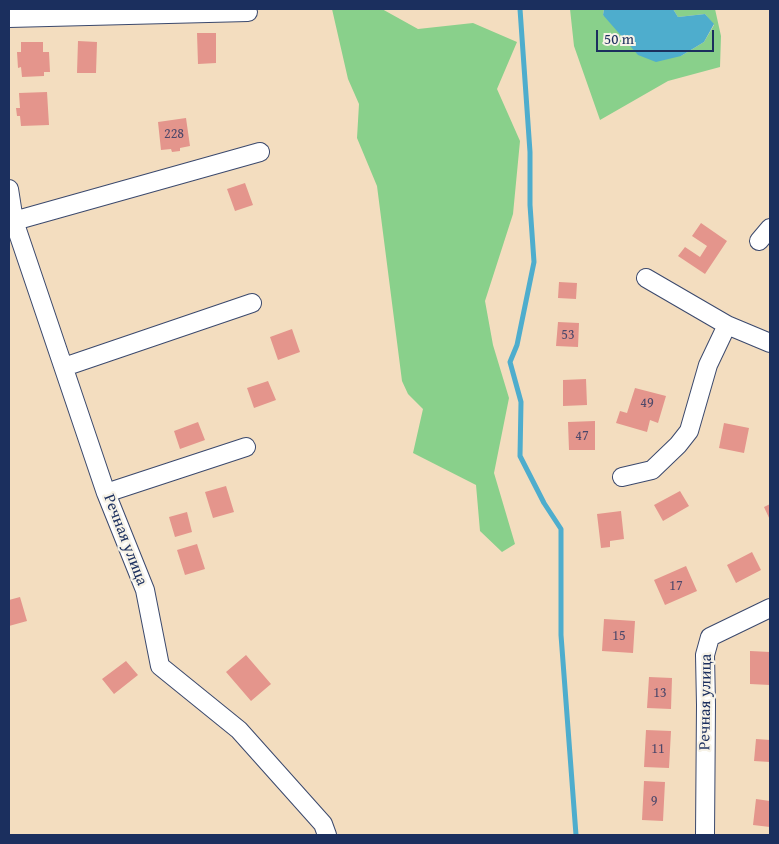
<!DOCTYPE html>
<html>
<head>
<meta charset="utf-8">
<style>
  body { margin:0 }
  #map { position:relative; width:779px; height:844px; overflow:hidden; background:#f3ddbf; font-family:"Gentium Book Plus",serif }
  canvas { display:block }
  .frame { position:absolute; inset:0; border:10px solid #1b2f5e; pointer-events:none }
  .scale { position:absolute; left:596px; top:30px; width:118px; height:22px; box-sizing:border-box; border:2px solid #1b2f5e; border-top:0; padding-left:6px; font-size:15px; line-height:18px; white-space:nowrap; color:#1b2f5e; -webkit-text-stroke:4px #f7f3e8; paint-order:stroke }
</style>
</head>
<body>
<div id="map">
<canvas width="779" height="844"></canvas>
<div class="frame"></div>
<div class="scale">50 m</div>
</div>
<script>
const g = document.querySelector('canvas').getContext('2d');
g.lineJoin = 'round';
function paint(path, color) { g.fillStyle = color; g.fill(path, 'evenodd'); }
const poly = rows => new Path2D(rows.map(r => 'M' + r).join(''));
function trace(path, color, width, dash) { g.strokeStyle = color; g.lineWidth = width; g.lineCap = dash ? 'butt' : 'round'; g.setLineDash(dash || []); g.stroke(path); }
function drawText(font, color, halo, rows, align = 'center') {
  g.font = font + ' "Gentium Book Plus",serif'; g.lineWidth = 4.5; g.setLineDash([]); g.textBaseline = 'middle'; g.strokeStyle = halo; g.fillStyle = color; for (const [text, x, y, turn = 0] of rows) {
    g.save(); g.translate(x, y); g.rotate((+turn || 0) * Math.PI / 180); g.textAlign = isNaN(turn) ? turn : align; if (halo) g.strokeText(text, 0, 0); g.fillText(text, 0, 0); g.restore();
  }
}
paint(poly([
  [332,9,382,9,418,29,473,23,517,42,497,89,520,141,513,214,485,301,493,345,509,398,494,473,515,544,502,552,480,531,476,485,413,453,423,409,408,394,402,381,377,186,357,138,359,104,348,79],
  [570,9,604,9,603,15,681,56,704,42,714,25,705,14,678,17,673,9,715,9,721,36,720,67,668,81,600,120,574,46]
]), '#89d08b');
paint(poly([
  [604,9,673,9,678,17,705,14,714,24,704,42,681,56,656,62,638,55,603,15]
]), '#4eadcd');
trace(poly([
  [520,9,530,152,530,205,534,262,517,345,510,362,521,402,520,456,544,503,561,529,561,635,576,835]
]), '#4eadcd', 5);
paint(poly([
  [197,33,216,33,216,63,198,64],
  [78,41,97,42,96,73,77,73],
  [21,42,43,42,43,52,49,52,50,72,44,72,44,76,22,77,21,67,18,68,17,52,21,52],
  [47,92,49,125,21,126,20,116,17,116,16,108,20,108,19,93],
  [186,118,190,146,180,148,180,151,172,152,171,149,161,150,158,122],
  [245,183,253,205,235,211,227,189],
  [701,223,727,241,705,274,678,256,685,247,700,257,707,246,692,236],
  [559,282,577,283,576,299,558,298],
  [558,322,579,323,578,347,556,346],
  [292,329,300,352,278,360,270,337],
  [586,379,587,405,563,406,563,380],
  [268,381,276,400,254,408,247,388],
  [635,388,666,396,658,423,650,420,647,432,616,423,620,411,627,413],
  [595,421,595,450,569,450,568,422],
  [198,422,205,440,180,449,174,431],
  [724,423,749,428,744,453,719,448],
  [226,486,234,512,213,518,205,492],
  [680,491,689,506,663,521,654,505],
  [770,504,770,520,764,507],
  [621,511,624,539,610,541,610,547,601,548,597,514],
  [187,512,192,532,175,537,169,517],
  [197,544,205,569,185,575,177,550],
  [752,552,761,570,736,583,727,565],
  [686,566,697,591,665,605,654,580],
  [20,597,27,621,9,626,9,600],
  [604,619,635,621,633,653,602,651],
  [750,651,770,652,770,685,750,684],
  [246,655,271,684,251,701,226,672],
  [126,661,138,675,114,694,102,679],
  [649,677,672,678,671,709,647,708],
  [646,730,671,731,669,768,644,767],
  [756,739,770,740,770,762,754,761],
  [644,781,665,782,663,821,642,820],
  [756,799,770,801,770,827,753,825]
]), '#e4958c');
const minor = poly([
  [9,18,248,12],
  [9,189,14,221,106,493,145,590,160,666,239,730,323,824,327,835],
  [14,221,260,152],
  [759,241,770,228],
  [646,278,727,325,770,343],
  [64,367,252,303],
  [622,477,652,470,678,445,689,431,708,365,727,325],
  [106,493,246,447],
  [705,835,706,705,705,655,710,637,770,608]
]);
trace(minor, '#3b496d', 20);
trace(minor, '#fff', 18);
drawText('14px', '#4d486a', null, [
  ["228",174,134],
  ["53",568,335],
  ["49",647,403],
  ["47",582,436],
  ["17",676,586],
  ["15",619,636],
  ["13",660,693],
  ["11",658,749],
  ["9",654,801]
]);
drawText('16px', '#1b2f5e', '#f7f3e8', [
  ["Речная улица",125,540,69],
  ["Речная улица",706,702,-89]
]);
</script>
</body>
</html>
